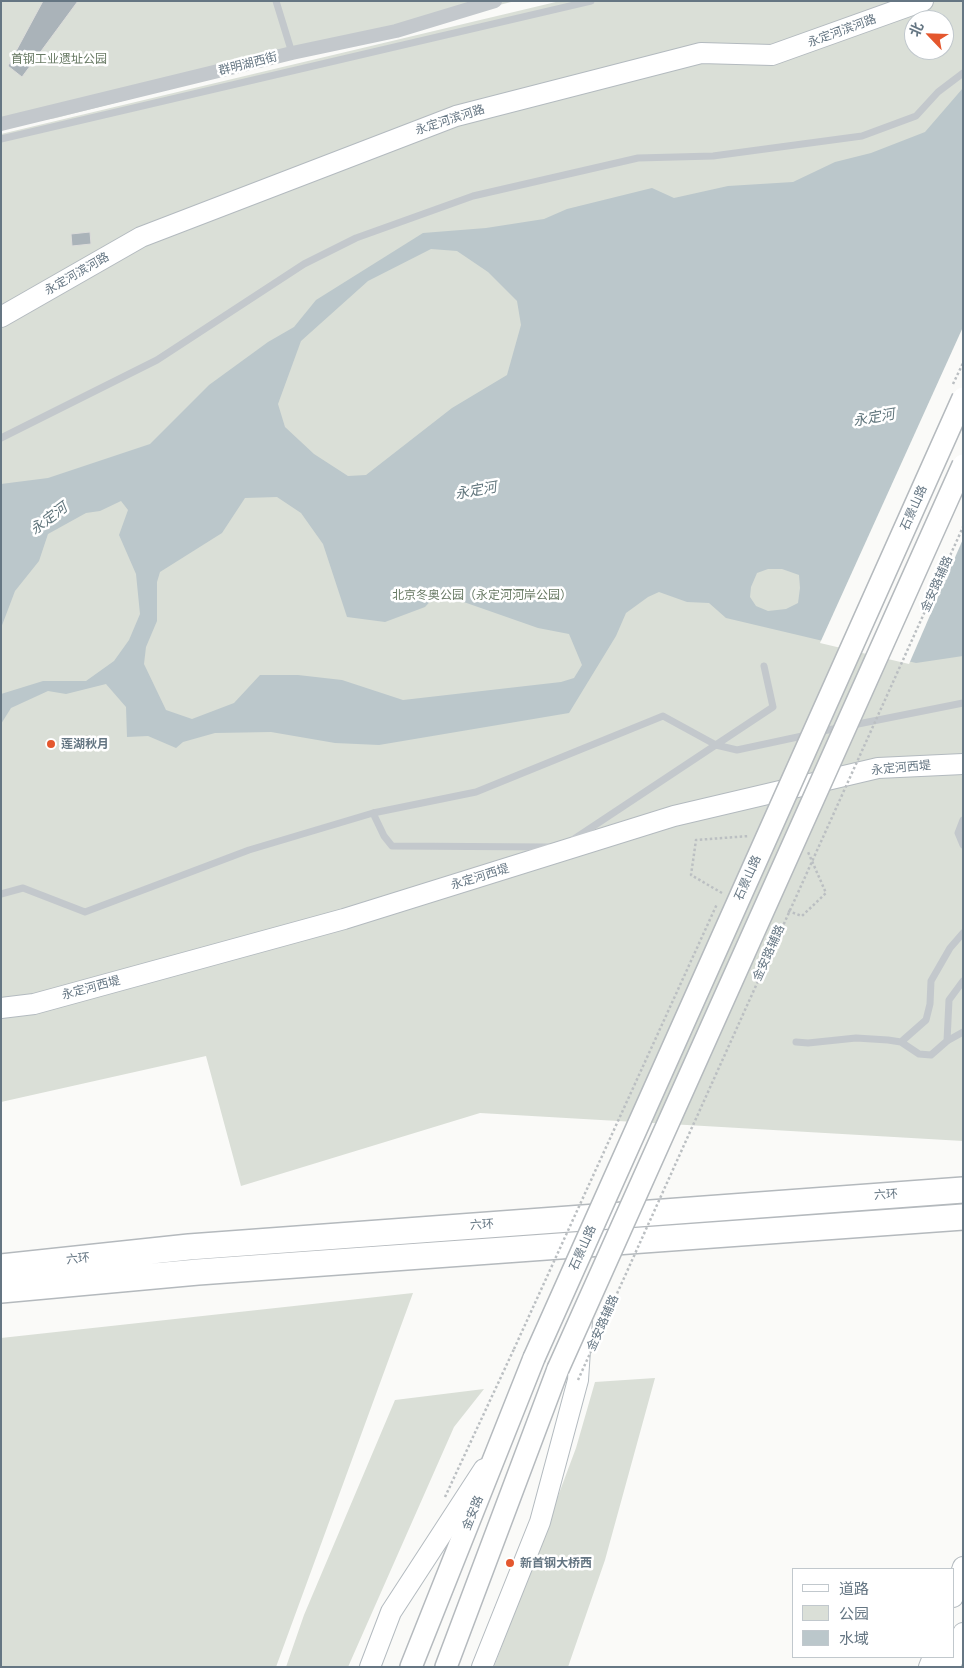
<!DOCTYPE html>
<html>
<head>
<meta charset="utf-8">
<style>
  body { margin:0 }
  #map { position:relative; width:964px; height:1668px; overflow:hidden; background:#fafaf8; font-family:Montserrat,"Noto Sans SC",sans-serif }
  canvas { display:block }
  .frame { position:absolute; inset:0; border:2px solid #657683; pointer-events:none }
  .legend { position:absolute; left:792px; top:1568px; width:162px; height:90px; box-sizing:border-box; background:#fff; border:1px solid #c1c8cd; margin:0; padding:6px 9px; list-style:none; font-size:15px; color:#657683 }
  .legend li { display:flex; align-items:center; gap:10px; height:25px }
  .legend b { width:25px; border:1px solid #c1c8cd }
  .north { position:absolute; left:904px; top:10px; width:50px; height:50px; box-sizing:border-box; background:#fff; border:1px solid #c1c8cd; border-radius:50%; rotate:294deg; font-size:14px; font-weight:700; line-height:20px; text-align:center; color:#657683 }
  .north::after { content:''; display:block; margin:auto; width:18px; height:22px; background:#e4572e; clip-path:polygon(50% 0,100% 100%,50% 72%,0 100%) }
</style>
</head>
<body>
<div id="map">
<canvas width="964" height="1668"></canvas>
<div class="frame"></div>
<ul class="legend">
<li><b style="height:6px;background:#fff"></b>道路</li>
<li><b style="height:14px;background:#dadfd7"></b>公园</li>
<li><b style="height:14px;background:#bbc7cb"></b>水域</li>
</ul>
<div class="north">北</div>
</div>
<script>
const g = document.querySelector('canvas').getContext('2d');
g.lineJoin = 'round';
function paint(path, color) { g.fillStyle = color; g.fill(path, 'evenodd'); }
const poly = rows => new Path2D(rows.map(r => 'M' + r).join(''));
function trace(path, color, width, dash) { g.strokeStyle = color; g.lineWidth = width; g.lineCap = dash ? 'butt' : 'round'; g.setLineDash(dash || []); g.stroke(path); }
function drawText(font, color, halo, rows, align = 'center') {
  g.font = font + ' Montserrat,"Noto Sans SC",sans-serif'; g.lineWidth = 5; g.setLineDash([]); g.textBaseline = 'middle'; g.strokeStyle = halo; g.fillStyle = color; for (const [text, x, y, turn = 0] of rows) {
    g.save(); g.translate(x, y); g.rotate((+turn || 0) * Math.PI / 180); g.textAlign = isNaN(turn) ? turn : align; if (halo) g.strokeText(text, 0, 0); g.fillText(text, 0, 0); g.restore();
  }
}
paint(poly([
  [1,1,515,1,56,118,1,128],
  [560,1,963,1,963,1141,480,1113,241,1186,206,1056,1,1102,1,134],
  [914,20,944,20,944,50,914,50],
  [413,1293,276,1667,1,1667,1,1338],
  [655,1378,605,1560,568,1667,494,1667,576,1448,595,1382],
  [484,1389,454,1427,348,1667,286,1667,304,1615,395,1400]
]), '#dadfd7');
paint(poly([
  [963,88,963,656,916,663,726,618,709,603,687,602,659,592,648,597,626,613,616,636,569,713,379,745,335,743,271,732,215,733,183,742,176,748,148,736,127,737,126,707,106,684,66,694,48,691,11,708,1,724,1,694,43,681,86,681,114,661,129,640,140,614,136,574,119,535,128,510,121,501,100,511,86,513,48,534,39,561,15,591,1,628,1,484,48,478,150,444,209,385,268,342,294,327,316,300,423,233,486,228,544,219,567,209,652,188,674,198,728,186,793,182,835,162,871,153,925,132],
  [431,249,457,251,488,272,517,301,521,325,507,375,452,408,366,475,348,476,314,454,285,427,278,404,301,341,368,281],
  [277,497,301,513,323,544,347,617,385,622,425,607,438,593,538,628,569,634,582,665,574,678,561,682,403,700,342,680,298,675,260,675,234,703,192,719,166,710,144,664,146,647,157,621,157,582,160,572,222,533,245,498],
  [768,569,782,569,799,575,800,588,798,603,786,609,768,611,756,606,750,597,751,587,757,573]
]), '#bbc7cb');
paint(poly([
  [963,327,963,539,909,664,820,643]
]), '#fafaf8');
const building = poly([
  [43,1,78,1,22,77,8,66,43,1],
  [90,232,91,244,72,246,71,234,90,232]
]);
paint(building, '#aab3b9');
trace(building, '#dcdcda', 1);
const secondary = poly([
  [1,317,141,237,456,116,701,53,772,55,923,1],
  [1,1008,34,1004,344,919,674,816,878,768,963,764],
  [953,1597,963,1567],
  [370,1667,391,1612,484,1469],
  [482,1667,540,1522,578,1380,582,1320],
  [929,1667,933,1657],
  [950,1667,963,1633]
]);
const primary = poly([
  [411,1667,534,1358],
  [446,1667,558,1369]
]);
const highway = poly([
  [1,1267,189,1247,963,1190],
  [1,1290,198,1272,963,1217]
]);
trace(secondary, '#b3babf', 22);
trace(primary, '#b5babe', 24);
trace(highway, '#b4b9bd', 28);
trace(poly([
  [722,893,691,875,696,840,749,836],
  [788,911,802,916,826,893,808,852],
  [445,1497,514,1349]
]), '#bbbfc2', 2.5, [2.5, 2.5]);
trace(poly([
  [276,1,292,53],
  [1,139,591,1],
  [1,438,157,360,304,264,356,238,473,196,638,158,713,156,862,136,916,116,938,92,963,73],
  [818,732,963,703],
  [373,813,384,836,392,846,548,847],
  [963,820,958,833,963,845],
  [574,839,773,707,764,666],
  [1,894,23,888,85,912,249,850,373,813,476,792,663,716,716,745,737,750,807,735],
  [947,1041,949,1000,963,981],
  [796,1042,808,1043,856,1038,888,1040,901,1042,919,1054,931,1055,947,1041,963,1032],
  [901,1042,926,1020,930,1004,931,981,950,948,963,933]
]), '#c3c8cc', 7);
trace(poly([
  [1,124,292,53,396,31,495,1]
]), '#c3c8cc', 14);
trace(secondary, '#fff', 20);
trace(primary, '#fff', 21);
trace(highway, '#fff', 25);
const primaryBridge = poly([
  [534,1358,963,398],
  [558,1369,963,465]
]);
trace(primaryBridge, '#b5babe', 24, []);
trace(poly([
  [953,384,963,363],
  [514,1349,717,904],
  [578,1380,963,527]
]), '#bbbfc2', 2.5, [2.5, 2.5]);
trace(primaryBridge, '#fff', 21);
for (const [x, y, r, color] of [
  [51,744,5,"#e4572e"],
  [510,1563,5,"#e4572e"]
]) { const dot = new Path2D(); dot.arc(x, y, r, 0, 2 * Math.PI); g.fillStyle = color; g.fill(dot); trace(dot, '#fff', 2); }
drawText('12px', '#657683', '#fff', [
  ["永定河滨河路",842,31,-20],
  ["群明湖西街",248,64,-14],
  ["永定河滨河路",450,120,-18],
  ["永定河滨河路",77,274,-30],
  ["石景山路",914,508,-66],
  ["金安路辅路",937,584,-66],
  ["永定河西堤",901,768,-5],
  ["永定河西堤",480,877,-17],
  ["石景山路",748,878,-66],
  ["金安路辅路",769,953,-66],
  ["永定河西堤",91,988,-15],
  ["六环",886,1195,-4],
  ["六环",482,1225,-4],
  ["石景山路",583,1248,-66],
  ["六环",78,1259,-6],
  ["金安路辅路",603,1323,-66],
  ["金安路",473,1513,-68]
]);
drawText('12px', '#687a64', '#fff', [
  ["首钢工业遗址公园",59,59],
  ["北京冬奥公园（永定河河岸公园）",482,595]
]);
drawText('bold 12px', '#657683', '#fff', [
  ["莲湖秋月",61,744],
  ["新首钢大桥西",520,1563]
], 'left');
drawText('italic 14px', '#60757c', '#fff', [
  ["永定河",874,418,-10],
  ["永定河",476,491,-10],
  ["永定河",49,519,-37]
]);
</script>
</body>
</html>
